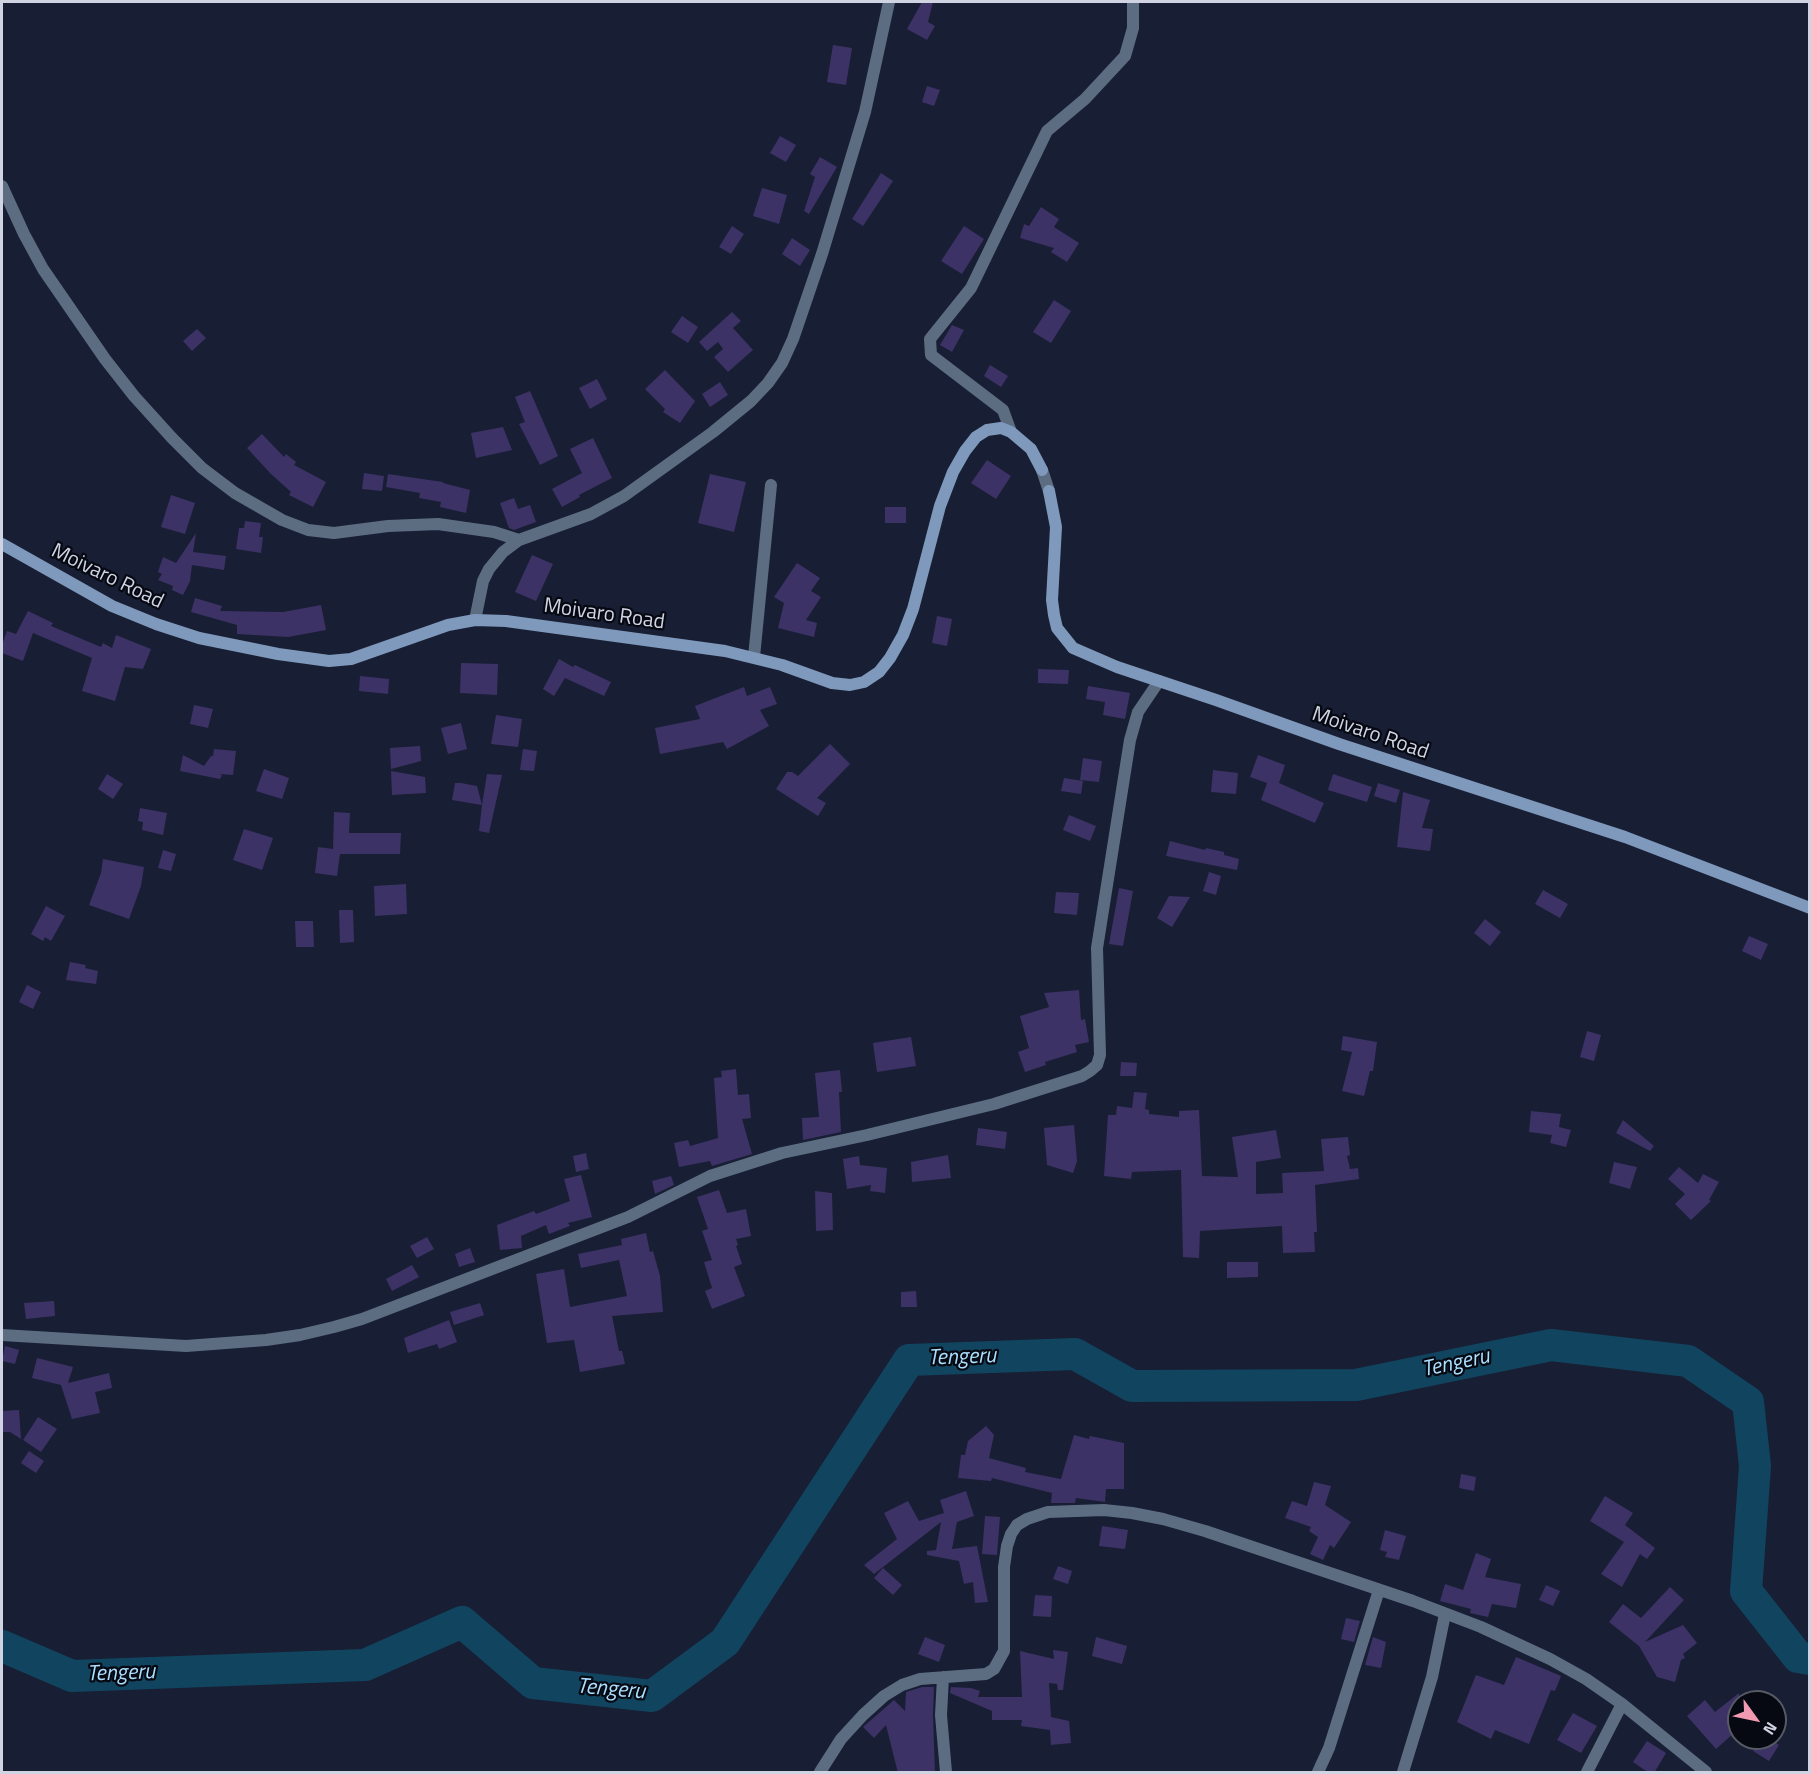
<!DOCTYPE html>
<html>
<head>
<meta charset="utf-8">
<style>
  body { margin:0 }
  #map { position:relative; width:1811px; height:1774px; overflow:hidden; background:#181e34; font-family:"Titillium Web",sans-serif }
  canvas { display:block }
  .frame { position:absolute; inset:0; border:3px solid #cfd3e2; pointer-events:none }
  .north { position:absolute; left:1727px; top:1690px; width:60px; height:60px; box-sizing:border-box; background:#060912; border:2px solid #565a65; border-radius:50%; rotate:123deg; font-size:16px; font-weight:700; line-height:24px; text-align:center; color:#cfd3e2 }
  .north::after { content:''; display:block; margin:auto; width:21px; height:27px; background:#f19ab2; clip-path:polygon(50% 0,100% 100%,50% 72%,0 100%) }
</style>
</head>
<body>
<div id="map">
<canvas width="1811" height="1774"></canvas>
<div class="frame"></div>
<div class="north">N</div>
</div>
<script>
const g = document.querySelector('canvas').getContext('2d');
g.lineJoin = 'round';
const poly = rows => new Path2D(rows.map(r => 'M' + r).join(''));
function trace(path, color, width, dash) { g.strokeStyle = color; g.lineWidth = width; g.lineCap = dash ? 'butt' : 'round'; g.setLineDash(dash || []); g.stroke(path); }
function paint(path, color) { g.fillStyle = color; g.fill(path, 'evenodd'); }
function drawText(font, color, halo, rows, align = 'center') {
  g.font = font + ' "Titillium Web",sans-serif'; g.lineWidth = 4.5; g.setLineDash([]); g.textBaseline = 'middle'; g.strokeStyle = halo; g.fillStyle = color; for (const [text, x, y, turn = 0] of rows) {
    g.save(); g.translate(x, y); g.rotate((+turn || 0) * Math.PI / 180); g.textAlign = isNaN(turn) ? turn : align; if (halo) g.strokeText(text, 0, 0); g.fillText(text, 0, 0); g.restore();
  }
}
trace(poly([
  [2,1646,72,1676,365,1665,462,1622,533,1683,652,1696,725,1642,909,1360,1075,1354,1132,1386,1356,1385,1551,1345,1688,1361,1748,1402,1755,1466,1746,1591,1798,1657,1810,1659]
]), '#11455f', 32);
paint(poly([
  [922,2,933,2,928,22,935,26,927,40,907,29],
  [833,45,852,48,846,85,827,82],
  [927,86,940,90,934,106,922,102],
  [780,136,796,145,786,162,770,153],
  [820,157,837,167,809,214,804,211,815,177,810,174],
  [881,173,893,181,863,226,852,219],
  [762,188,787,195,779,224,753,216],
  [1041,207,1059,219,1054,227,1079,243,1067,262,1051,252,1054,248,1020,238,1024,224,1029,226],
  [732,226,744,234,731,254,719,247],
  [964,226,984,239,962,274,941,261],
  [792,238,810,250,800,266,782,254],
  [1054,300,1071,311,1051,343,1033,332],
  [732,312,741,321,733,328,753,350,728,372,714,357,723,349,718,342,707,351,699,342],
  [682,316,698,327,688,343,671,332],
  [952,325,964,330,952,352,940,345],
  [197,329,206,338,192,351,183,341],
  [990,365,1008,376,1001,387,984,376],
  [665,370,695,401,680,423,663,412,665,409,645,389],
  [597,379,607,399,590,409,579,388],
  [720,382,728,395,710,407,702,394],
  [530,391,558,456,540,465,519,424,525,422,515,397],
  [503,427,512,450,476,458,471,433],
  [262,434,284,457,286,454,296,462,294,465,326,482,313,507,289,495,291,492,270,473,247,448],
  [593,438,612,478,579,495,580,497,562,507,552,489,582,473,570,449],
  [987,460,1011,476,996,499,971,483],
  [364,473,384,476,382,491,362,489],
  [388,474,443,482,443,483,470,490,466,513,440,507,441,502,419,498,420,493,386,487],
  [710,474,746,482,734,532,698,523],
  [171,495,195,503,185,534,161,527],
  [514,498,518,509,530,505,536,522,514,530,509,528,500,503],
  [885,507,906,507,906,523,885,523],
  [245,521,261,523,259,537,263,537,261,553,236,549,239,528,244,528],
  [196,533,193,552,226,556,224,570,192,565,190,581,183,595,172,590,173,586,158,580,162,574,158,572,163,557,176,563],
  [532,555,553,564,536,601,515,592],
  [797,563,820,578,811,591,821,597,806,620,817,623,814,637,778,628,784,603,774,597],
  [195,598,222,606,220,611,283,612,321,605,326,630,288,637,237,634,237,625,191,612],
  [28,611,53,623,51,626,101,647,103,643,112,648,116,635,151,649,143,669,125,667,115,701,82,691,92,658,33,633,23,661,2,653,2,645,7,631,16,634],
  [937,616,952,619,947,646,932,643],
  [559,659,573,667,575,665,611,682,604,696,565,678,554,696,543,689],
  [461,663,498,664,497,695,460,693],
  [1038,669,1069,670,1068,684,1038,683],
  [360,676,389,679,388,694,359,691],
  [1088,686,1130,693,1125,719,1103,715,1105,702,1086,699],
  [744,687,747,696,770,687,777,704,760,710,769,726,727,749,723,742,660,754,655,728,700,719,695,706],
  [194,705,213,709,208,728,190,724],
  [496,715,522,719,518,747,491,744],
  [461,723,467,749,448,754,441,728],
  [830,744,850,764,817,798,826,803,818,816,776,789,787,772,792,772,798,776],
  [420,746,421,761,391,769,390,748],
  [214,749,236,751,233,775,219,774,222,775,220,779,180,771,183,755,204,766,211,756,213,756],
  [523,749,537,751,534,771,520,770],
  [1258,755,1285,765,1279,783,1324,803,1315,823,1261,800,1267,783,1250,777],
  [1083,758,1102,761,1099,782,1080,780],
  [264,769,289,778,282,799,256,791],
  [1213,770,1238,773,1236,794,1211,792],
  [391,771,425,777,426,793,392,795],
  [107,774,123,784,113,799,98,789],
  [487,774,502,775,489,833,479,831,482,805,452,800,455,783,461,783,477,786,482,805],
  [1333,774,1372,787,1367,802,1328,790],
  [1064,778,1083,781,1081,794,1061,791],
  [1378,783,1400,790,1396,803,1374,796],
  [1403,792,1430,800,1422,828,1433,829,1430,851,1397,847],
  [140,808,167,813,163,835,142,830,143,822,138,821],
  [334,812,350,813,349,833,401,833,400,854,340,854,337,876,315,873,318,847,333,849],
  [1069,815,1096,826,1090,841,1063,830],
  [244,829,273,838,262,870,233,860],
  [1170,841,1205,850,1206,848,1224,852,1224,855,1239,859,1237,870,1166,856],
  [163,850,176,854,171,871,158,868],
  [103,859,144,867,141,886,129,919,89,905,101,873],
  [1209,872,1221,876,1216,895,1203,891],
  [406,884,407,914,375,916,374,886],
  [1119,888,1133,891,1123,946,1109,944],
  [1543,890,1568,904,1560,918,1535,904],
  [1056,892,1079,893,1077,915,1054,913],
  [1169,896,1190,897,1172,927,1157,918],
  [46,906,65,916,51,941,45,937,43,941,31,934],
  [339,910,353,910,354,942,340,943],
  [1485,919,1501,932,1490,946,1474,933],
  [295,921,313,921,314,947,296,947],
  [1749,936,1768,944,1761,960,1742,951],
  [70,962,86,965,85,968,98,971,96,984,66,980],
  [27,985,41,992,33,1009,19,1002],
  [1079,990,1081,1020,1085,1019,1089,1042,1075,1045,1077,1052,1045,1062,1046,1065,1025,1072,1018,1052,1029,1048,1020,1016,1049,1007,1044,993],
  [1587,1031,1601,1035,1594,1061,1580,1057],
  [1343,1036,1377,1042,1373,1071,1370,1071,1364,1096,1342,1091,1352,1052,1341,1050],
  [911,1037,916,1066,877,1072,873,1043],
  [1121,1062,1137,1063,1136,1076,1120,1076],
  [736,1069,738,1095,749,1094,751,1118,742,1119,752,1154,712,1166,710,1161,679,1167,674,1143,688,1140,690,1146,718,1138,714,1078,722,1077,721,1071],
  [840,1070,842,1092,839,1092,841,1132,803,1140,802,1118,819,1117,815,1073],
  [1134,1092,1147,1093,1145,1109,1149,1110,1149,1114,1179,1117,1179,1111,1199,1110,1202,1176,1238,1177,1232,1137,1276,1130,1281,1158,1256,1162,1256,1194,1283,1193,1282,1173,1324,1171,1321,1139,1348,1137,1350,1155,1347,1156,1350,1169,1358,1168,1359,1179,1315,1185,1317,1232,1314,1232,1315,1252,1283,1253,1282,1226,1200,1231,1199,1258,1183,1257,1181,1170,1132,1172,1131,1179,1104,1176,1108,1115,1116,1115,1117,1106,1132,1108],
  [1531,1111,1561,1114,1559,1127,1571,1130,1566,1147,1550,1143,1552,1135,1529,1132],
  [1623,1120,1654,1146,1650,1151,1616,1133],
  [1074,1125,1077,1161,1073,1173,1047,1165,1044,1128],
  [978,1128,1007,1132,1005,1149,976,1145],
  [586,1153,589,1169,576,1172,573,1156],
  [948,1155,951,1178,912,1182,911,1162],
  [859,1156,860,1165,887,1168,885,1193,870,1191,871,1185,847,1189,843,1159],
  [1614,1162,1637,1167,1630,1189,1609,1183],
  [1679,1167,1698,1183,1703,1174,1719,1182,1709,1200,1711,1201,1691,1220,1675,1204,1685,1194,1668,1179],
  [581,1175,592,1217,568,1223,570,1226,549,1234,546,1225,521,1236,522,1248,500,1250,497,1225,534,1211,536,1214,570,1201,564,1179],
  [671,1176,674,1185,655,1194,652,1181],
  [719,1190,727,1213,746,1209,751,1236,736,1239,738,1245,736,1246,742,1264,734,1267,745,1296,712,1309,705,1291,712,1288,704,1262,712,1260,702,1231,708,1229,697,1197],
  [815,1191,832,1193,833,1230,816,1231],
  [646,1233,650,1252,653,1251,660,1276,663,1312,612,1316,619,1351,622,1351,625,1364,580,1372,574,1340,547,1343,536,1274,564,1269,570,1307,627,1296,619,1260,581,1268,578,1254,622,1245,621,1239],
  [427,1237,434,1249,417,1258,410,1246],
  [470,1248,475,1262,459,1267,455,1254],
  [1227,1262,1258,1262,1258,1277,1227,1278],
  [412,1265,419,1277,392,1291,386,1279],
  [916,1291,917,1307,901,1307,901,1292],
  [54,1301,55,1316,26,1319,24,1303],
  [480,1303,484,1315,454,1325,450,1312],
  [449,1320,457,1342,439,1349,437,1344,408,1353,404,1338],
  [5,1346,19,1350,15,1364,2,1361],
  [37,1358,73,1367,68,1383,109,1373,112,1388,95,1392,100,1413,72,1419,61,1385,32,1378],
  [19,1410,21,1439,10,1432,2,1432,2,1411],
  [38,1417,57,1429,41,1452,23,1440],
  [986,1426,994,1435,989,1458,1026,1468,1025,1472,1061,1479,1074,1435,1089,1439,1090,1436,1124,1443,1124,1489,1106,1489,1105,1502,1076,1498,1075,1503,1051,1503,1052,1493,992,1478,991,1481,958,1478,961,1455,965,1455,968,1441],
  [29,1451,44,1461,36,1473,21,1463],
  [1461,1474,1476,1477,1474,1491,1459,1488],
  [1314,1482,1331,1486,1325,1505,1351,1522,1334,1548,1330,1545,1323,1560,1310,1554,1318,1537,1309,1531,1311,1527,1285,1518,1292,1501,1307,1506],
  [966,1491,974,1516,957,1522,952,1549,977,1546,988,1602,975,1603,973,1582,964,1584,959,1561,927,1555,927,1551,936,1550,941,1522,874,1574,864,1565,897,1539,884,1513,908,1501,919,1521,944,1513,940,1500],
  [1605,1496,1633,1513,1625,1525,1655,1548,1647,1559,1640,1554,1622,1587,1601,1574,1624,1542,1590,1521],
  [985,1516,1000,1517,997,1555,982,1554],
  [1102,1526,1128,1530,1125,1549,1099,1546],
  [1385,1530,1406,1536,1399,1560,1385,1557,1387,1552,1380,1550],
  [1476,1553,1491,1559,1485,1577,1521,1584,1516,1608,1492,1604,1488,1617,1470,1613,1471,1609,1440,1601,1445,1584,1463,1590],
  [1058,1566,1072,1571,1068,1584,1053,1579],
  [883,1568,902,1585,893,1595,874,1578],
  [1546,1585,1560,1591,1553,1606,1539,1600],
  [1670,1587,1684,1600,1645,1642,1683,1625,1697,1643,1683,1654,1685,1658,1681,1660,1675,1682,1657,1677,1639,1646,1609,1622,1623,1604,1641,1618],
  [1035,1595,1052,1596,1051,1617,1033,1616],
  [1346,1618,1360,1621,1354,1642,1341,1639],
  [925,1637,945,1645,939,1662,918,1654],
  [1096,1637,1127,1646,1122,1664,1092,1656],
  [1373,1637,1386,1642,1381,1668,1365,1665],
  [1053,1650,1068,1652,1063,1690,1058,1690,1057,1684,1049,1683,1051,1717,1069,1721,1071,1743,1051,1745,1050,1730,1021,1726,1022,1720,992,1720,992,1711,950,1693,951,1687,971,1688,980,1691,978,1697,1022,1697,1020,1651,1054,1659],
  [1516,1657,1561,1676,1555,1691,1551,1690,1529,1744,1495,1730,1491,1739,1457,1722,1476,1675,1504,1685],
  [922,1687,934,1687,933,1715,935,1773,898,1773,886,1725,874,1738,863,1727,894,1700,905,1711,906,1692],
  [1739,1693,1739,1723,1731,1730,1734,1733,1716,1749,1687,1716,1705,1700,1715,1712],
  [1573,1713,1597,1726,1581,1753,1557,1740],
  [1761,1738,1768,1738,1779,1745,1769,1761,1753,1751],
  [1647,1741,1666,1753,1654,1773,1649,1773,1633,1762]
]), '#3c3265');
trace(poly([
  [2,186,24,234,43,269,105,359,134,396,172,438,202,468,235,493,282,520,308,530,334,533,388,526,438,524,494,532,519,540],
  [1011,432,1003,410,931,355,930,339,971,288,1047,131,1085,99,1125,56,1133,28,1133,2],
  [1042,470,1049,491],
  [475,620,483,581,489,569,503,552,519,540,591,514,624,496,713,432,751,401,768,383,782,363,793,339,822,254,865,112,889,2],
  [754,657,771,485],
  [2,1335,186,1346,266,1340,300,1335,334,1327,362,1319,628,1217,710,1176,782,1153,867,1135,994,1104,1082,1076,1090,1071,1097,1065,1100,1055,1097,948,1130,740,1138,712,1159,681],
  [943,1677,941,1715,946,1772],
  [820,1772,841,1739,863,1715,884,1696,902,1685,920,1679,986,1674,994,1669,1004,1651,1004,1567,1007,1546,1011,1534,1017,1525,1027,1519,1048,1512,1104,1510,1132,1513,1163,1519,1205,1531,1413,1601,1481,1627,1550,1659,1586,1679,1622,1704,1706,1772],
  [1318,1772,1329,1748,1379,1590],
  [1403,1772,1432,1677,1445,1614],
  [1587,1772,1622,1704]
]), '#5c6d82', 12);
trace(poly([
  [1049,491,1056,527,1052,600,1054,615,1057,628,1073,648,1117,667,1216,700,1339,744,1625,837,1810,908],
  [2,544,112,606,156,624,199,638,278,654,329,661,351,659,448,625,475,620,506,621,725,651,782,665,832,683,850,685,864,682,879,672,890,658,903,635,913,609,940,506,953,472,965,451,976,437,987,430,1001,428,1011,432,1031,449,1042,470]
]), '#7e99bb', 12);
drawText('21px', '#cfd3e2', '#060912', [
  ["Moivaro Road",107,577,26],
  ["Moivaro Road",604,615,8],
  ["Moivaro Road",1370,734,19]
]);
drawText('italic 22px', '#aadfff', '#060912', [
  ["Tengeru",962,1358,-2],
  ["Tengeru",1456,1364,-12],
  ["Tengeru",121,1674,-2],
  ["Tengeru",611,1690,5]
]);
</script>
</body>
</html>
